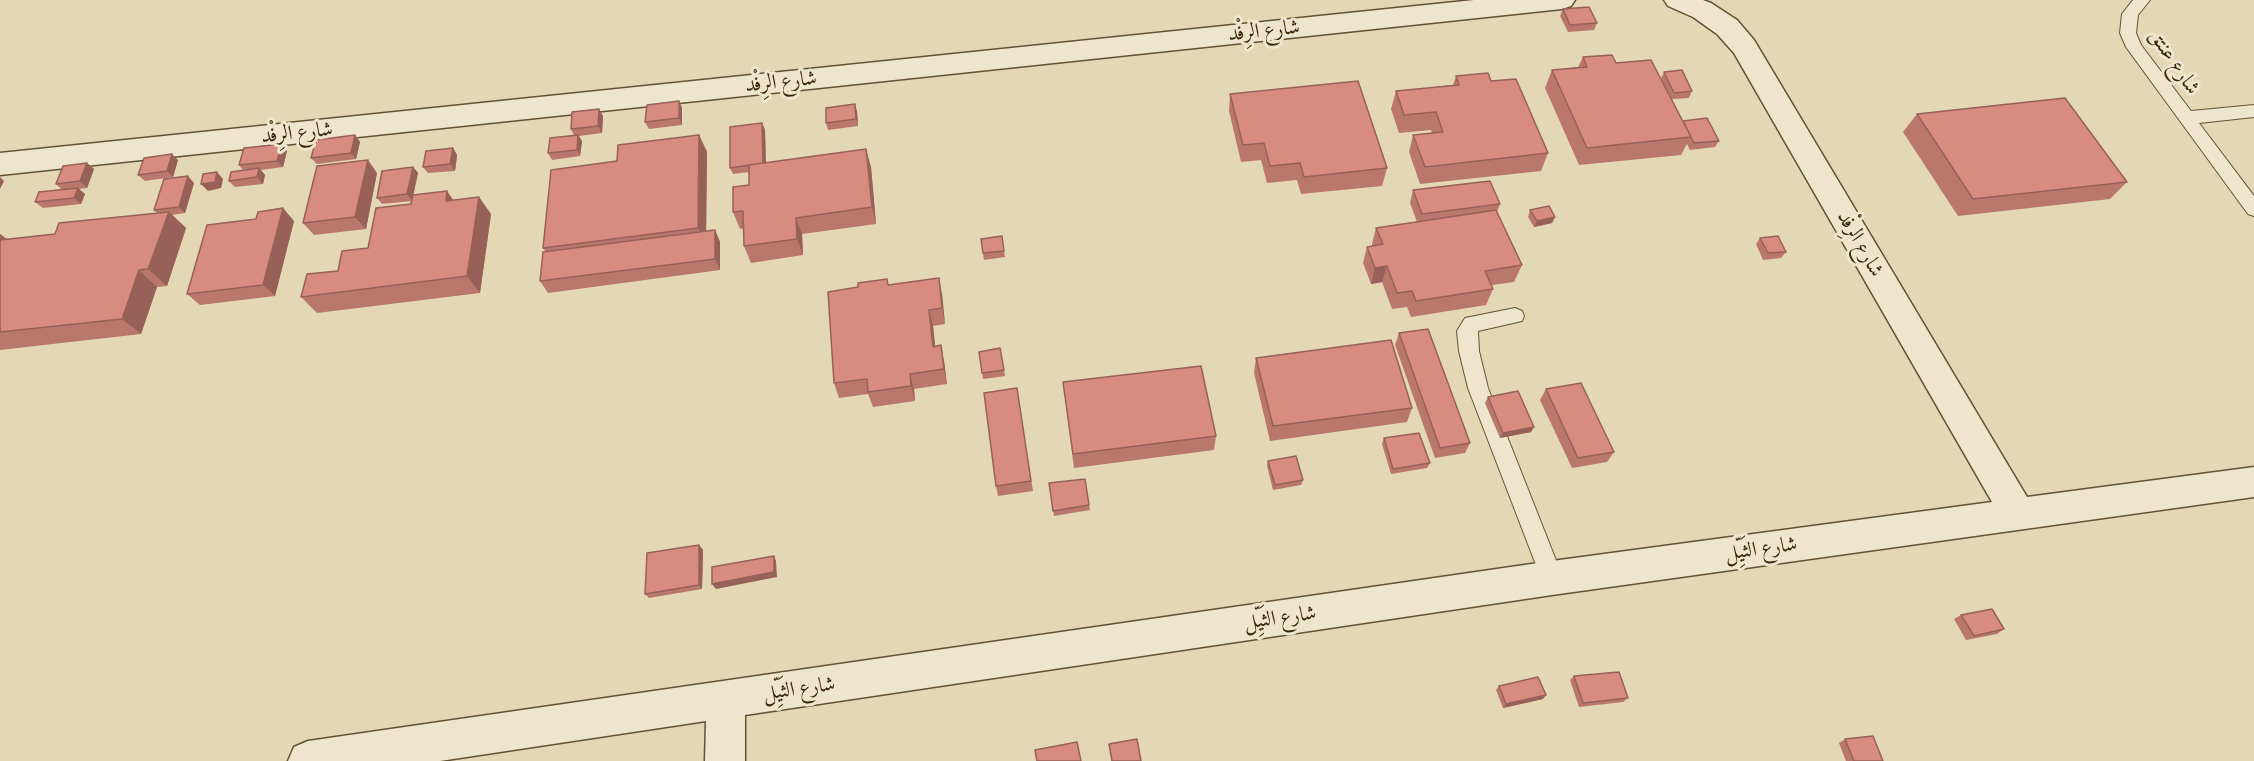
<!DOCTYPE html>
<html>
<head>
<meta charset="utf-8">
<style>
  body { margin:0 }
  canvas { display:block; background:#e3d7b4 }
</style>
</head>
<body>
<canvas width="2254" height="761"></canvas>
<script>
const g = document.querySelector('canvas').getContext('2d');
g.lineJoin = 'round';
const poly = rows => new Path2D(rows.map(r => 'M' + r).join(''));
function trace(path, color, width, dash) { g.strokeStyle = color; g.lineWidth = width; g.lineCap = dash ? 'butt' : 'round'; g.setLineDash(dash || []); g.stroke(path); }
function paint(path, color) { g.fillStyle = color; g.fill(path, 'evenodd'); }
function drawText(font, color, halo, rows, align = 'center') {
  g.font = font + ' "EB Garamond",Amiri,serif'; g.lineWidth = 6; g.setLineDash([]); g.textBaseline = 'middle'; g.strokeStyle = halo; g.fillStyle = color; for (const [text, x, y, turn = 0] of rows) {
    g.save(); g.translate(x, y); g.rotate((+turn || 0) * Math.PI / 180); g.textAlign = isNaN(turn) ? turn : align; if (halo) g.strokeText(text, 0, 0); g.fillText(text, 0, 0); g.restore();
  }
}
const service = poly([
  [2133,0,2150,0,2138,15,2136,33,2141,45,2191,111,2254,105,2254,117,2199,123,2254,196,2254,216,2248,214,2126,47,2120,33,2122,14,2133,0],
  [1515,308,1522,311,1524,316,1522,321,1478,331,1479,351,1488,388,1563,578,1560,585,1552,588,1544,585,1541,578,1468,388,1459,351,1457,331,1465,318,1515,308]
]);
const minor = poly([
  [1474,0,1575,0,1571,6,1562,9,0,175,0,153,1474,0],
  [1664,0,1703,0,1711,3,1737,20,1754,40,2027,497,2254,467,2254,497,1552,595,745,715,745,761,705,761,706,721,440,761,288,761,294,747,308,741,1552,561,1992,502,1734,53,1717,34,1693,17,1668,6,1664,0]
]);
trace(service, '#645133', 2);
trace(minor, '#645133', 3);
paint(service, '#ede5ce');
paint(minor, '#ede5ce');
paint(poly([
  [1563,9,1597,23,1594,30,1568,32,1560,16],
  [1583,57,1616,63,1661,78,1664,72,1692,91,1689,98,1672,99,1683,121,1719,141,1715,147,1690,150,1687,144,1681,155,1579,165,1545,88,1552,70,1578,67],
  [1456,76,1491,81,1548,153,1541,171,1420,184,1409,152,1413,135,1432,133,1431,130,1399,133,1391,109,1396,91,1453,85],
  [1230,94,1387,168,1382,186,1301,194,1297,180,1267,183,1261,160,1241,162,1229,111],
  [679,101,682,108,682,125,649,129,645,122],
  [857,111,858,126,828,130,826,123],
  [1917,114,2127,182,2110,199,1958,216,1903,132],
  [603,116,602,133,579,136,582,141,580,156,552,160,548,153,574,135,571,129],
  [762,123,765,130,766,163,871,167,876,224,802,234,803,255,751,263,744,246,744,228,740,229,733,212,749,185,749,172,733,174,730,168],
  [355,135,360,142,356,159,317,164,311,158],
  [699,135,707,152,706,231,715,230,720,242,720,270,548,293,540,281,546,252,543,248,617,161],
  [282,144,287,151,283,167,261,170,265,175,263,184,235,187,229,181,243,170,239,165],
  [453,148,457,155,455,171,428,173,423,167],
  [178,160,173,177,145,181,138,175],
  [87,163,94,169,87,188,79,189,85,194,81,204,43,208,35,202,62,190,56,184],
  [413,167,418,173,413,195,453,200,491,214,480,293,317,313,301,297,368,248,411,204,412,201,382,204,377,198],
  [377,173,366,229,314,235,303,223],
  [194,183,185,213,172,215,186,228,167,286,157,287,141,334,0,350,0,234,7,239,55,234,157,213,154,210],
  [1413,190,1500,204,1497,212,1522,265,1514,282,1492,285,1493,289,1486,305,1411,317,1407,307,1392,309,1382,282,1371,284,1363,263,1367,247,1372,246,1372,244,1376,228,1417,222,1410,203],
  [1530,210,1552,223,1534,227,1528,217],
  [294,221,275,296,200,305,187,294],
  [1002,236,1005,257,984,260,981,239],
  [1760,238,1786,252,1781,258,1763,260,1756,244],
  [889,285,942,294,945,324,933,326,935,346,944,361,947,384,914,389,915,401,873,407,868,394,839,398,834,383],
  [1399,333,1470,443,1465,453,1435,458,1395,345],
  [979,352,1004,370,1005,376,983,379],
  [1256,358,1412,408,1407,422,1270,441,1254,373],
  [1063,382,1216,436,1214,450,1074,468],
  [1017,388,1033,491,998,496,996,486],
  [1546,389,1614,452,1607,462,1572,468,1540,400],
  [1488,397,1534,427,1531,432,1500,438,1485,403],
  [1384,438,1430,463,1427,468,1391,474,1382,444],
  [1268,461,1303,480,1301,485,1273,490,1267,466],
  [1049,483,1089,505,1090,510,1054,516],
  [699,545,703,550,702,589,649,598,645,594],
  [1961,615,2004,629,1997,634,1966,640,1954,619],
  [1574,676,1628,698,1623,702,1579,707,1570,680],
  [1499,686,1543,699,1503,708,1496,690],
  [1845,739,1883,761,1846,761,1839,743]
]), '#ba786d');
paint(poly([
  [679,101,682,108,682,125,679,118],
  [855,104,857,111,858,126,856,119],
  [599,109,603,116,602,133,598,126],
  [762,123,765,130,766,170,763,163],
  [355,135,360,142,356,159,351,153],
  [578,135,582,141,580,156,577,150],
  [699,135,707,152,706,244,698,228],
  [282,144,287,151,283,167,277,161],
  [453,148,457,155,455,171,450,164],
  [866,149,871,167,876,224,872,207],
  [172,154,178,160,173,177,167,171],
  [368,160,377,173,366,229,355,217],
  [87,163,94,169,87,188,80,181],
  [413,167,418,173,412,201,407,194],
  [259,168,265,175,263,184,257,177],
  [217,172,223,179,221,188,208,191,201,184],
  [188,176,194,183,185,213,179,207],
  [0,177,4,181,0,189],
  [78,188,85,194,81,204,74,198],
  [447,191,459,208,446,201],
  [479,197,491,214,480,293,467,276],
  [283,208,294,221,275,296,263,285],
  [169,212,186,228,167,286,148,269],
  [1555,217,1552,223,1534,227,1537,221],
  [796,218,802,234,803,255,797,239],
  [715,230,720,242,720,270,715,259],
  [0,234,7,240,0,257],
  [1387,266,1382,282,1371,284,1375,268],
  [139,270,157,287,141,334,122,319],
  [939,278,942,294,945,324,942,308],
  [929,310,933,326,937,362,933,347],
  [941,345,944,361,947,384,944,369],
  [910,374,914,389,915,401,911,386],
  [1534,427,1531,432,1500,438,1503,433],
  [699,545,703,550,702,589,699,585],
  [774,556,776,561,777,577,716,589,712,584],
  [1546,695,1543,699,1503,708,1506,704]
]), '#976159');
const building = poly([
  [1589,7,1597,23,1570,25,1563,9,1589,7],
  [1612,55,1616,63,1651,60,1691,137,1587,148,1552,70,1587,67,1583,57,1612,55],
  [1682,70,1692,91,1674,93,1664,72,1682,70],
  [1488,73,1491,81,1516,79,1548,153,1425,167,1413,135,1443,132,1436,112,1404,115,1396,91,1459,85,1456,76,1488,73],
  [1358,81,1387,168,1304,177,1300,163,1270,166,1264,143,1243,145,1230,94,1358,81],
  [2065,98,2127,182,1973,199,1917,114,2065,98],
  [679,101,679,118,645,122,647,105,679,101],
  [855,104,856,119,826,123,826,108,855,104],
  [599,109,598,126,571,129,572,112,599,109],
  [1707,118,1719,141,1694,143,1683,121,1707,118],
  [762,123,763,163,730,168,730,127,762,123],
  [355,135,351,153,311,158,316,140,355,135],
  [578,135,577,150,548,153,550,138,578,135],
  [699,135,698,228,543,248,551,170,617,161,618,145,699,135],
  [282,144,277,161,239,165,244,148,282,144],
  [453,148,450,164,423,167,426,151,453,148],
  [866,149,872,207,796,218,797,239,744,246,743,211,733,212,733,187,749,185,749,165,866,149],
  [172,154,167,171,138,175,144,158,172,154],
  [368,160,355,217,303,223,317,166,368,160],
  [87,163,80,181,56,184,63,166,87,163],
  [413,167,407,194,377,198,382,171,413,167],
  [259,168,257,177,229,181,231,172,259,168],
  [217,172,215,182,201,184,203,174,217,172],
  [188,176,179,207,154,210,164,179,188,176],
  [1490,181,1500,204,1422,214,1413,190,1490,181],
  [78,188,74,198,35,202,39,192,78,188],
  [447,191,446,201,479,197,467,276,301,297,307,274,338,271,342,251,368,248,376,208,411,204,413,195,447,191],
  [1549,206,1555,217,1537,221,1530,210,1549,206],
  [283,208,263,285,187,294,207,225,256,219,258,212,283,208],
  [1496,210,1522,265,1485,271,1493,289,1416,301,1412,291,1397,293,1387,266,1375,268,1367,247,1383,244,1376,228,1496,210],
  [169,212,148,269,139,270,122,319,0,332,0,240,55,234,59,223,169,212],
  [715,230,715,259,540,281,543,252,715,230],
  [1002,236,1004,251,983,253,981,239,1002,236],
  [1778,236,1786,252,1768,253,1760,238,1778,236],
  [939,278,942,308,929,310,933,347,941,345,944,369,910,374,911,386,868,392,867,379,834,383,828,292,858,287,858,283,887,279,888,285,939,278],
  [1428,329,1470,443,1440,448,1399,333,1428,329],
  [1391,340,1412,408,1273,426,1256,358,1391,340],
  [1000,348,1004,370,982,373,979,352,1000,348],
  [1201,366,1216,436,1073,454,1063,382,1201,366],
  [1581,383,1614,452,1578,458,1546,389,1581,383],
  [1017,388,1031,481,996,486,984,393,1017,388],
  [1518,391,1534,427,1503,433,1488,397,1518,391],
  [1419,433,1430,463,1393,469,1384,438,1419,433],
  [1296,456,1303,480,1275,485,1268,461,1296,456],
  [1085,479,1089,505,1053,511,1049,483,1085,479],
  [699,545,699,585,645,594,647,553,699,545],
  [774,556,774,572,712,584,712,567,774,556],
  [1992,609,2004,629,1974,636,1961,615,1992,609],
  [1619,672,1628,698,1583,703,1574,676,1619,672],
  [1538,677,1546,695,1506,704,1499,686,1538,677],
  [1873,736,1883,761,1854,761,1845,739,1873,736],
  [1137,739,1141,761,1112,761,1109,744,1137,739],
  [1077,742,1081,761,1037,761,1035,750,1077,742]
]);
paint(building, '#d88b7f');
trace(building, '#976159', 1.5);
drawText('21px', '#3a2408', '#ede5ce', [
  ["شارع الرِفْد",1264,31,-6],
  ["شارع عنتق",2174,62,56],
  ["شارع الرِفْد",781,82,-6],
  ["شارع الرِفْد",297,133,-6],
  ["شارع الرِفْد",1860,244,60],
  ["شارع الثَيِّل",1761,549,-8],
  ["شارع الثَيِّل",1280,618,-8],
  ["شارع الثَيِّل",799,689,-8]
]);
</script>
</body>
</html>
